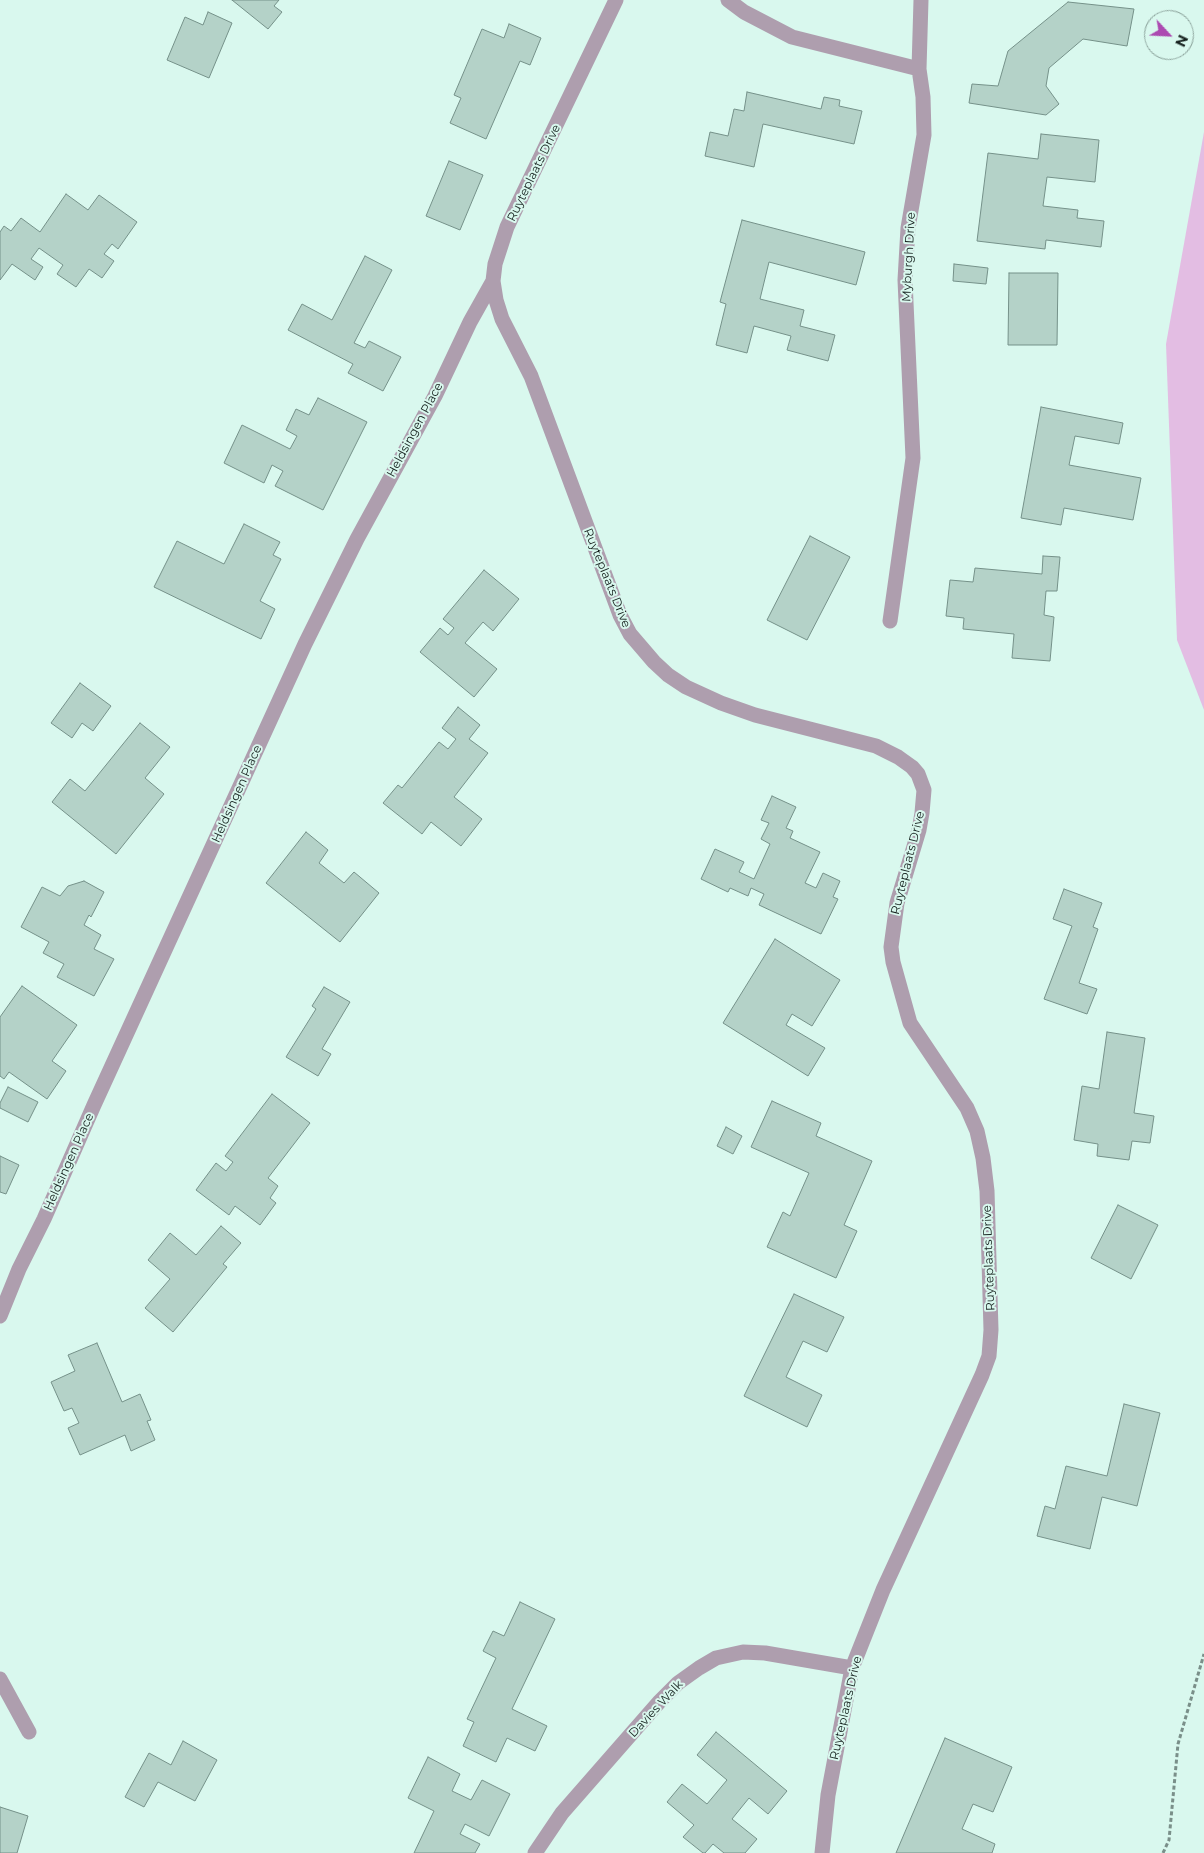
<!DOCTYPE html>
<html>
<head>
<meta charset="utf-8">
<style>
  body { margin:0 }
  #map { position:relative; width:1204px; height:1853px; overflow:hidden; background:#d9f8ee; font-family:Montserrat,sans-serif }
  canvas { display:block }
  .north { position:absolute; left:1144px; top:10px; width:50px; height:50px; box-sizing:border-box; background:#d9f8ee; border:1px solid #8aa19a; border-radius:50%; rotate:115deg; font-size:14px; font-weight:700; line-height:20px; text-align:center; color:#141f1c }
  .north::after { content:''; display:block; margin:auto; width:18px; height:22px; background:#ac4ab1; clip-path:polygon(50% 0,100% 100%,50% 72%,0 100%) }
</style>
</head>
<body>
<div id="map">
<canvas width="1204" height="1853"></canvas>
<div class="north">N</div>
</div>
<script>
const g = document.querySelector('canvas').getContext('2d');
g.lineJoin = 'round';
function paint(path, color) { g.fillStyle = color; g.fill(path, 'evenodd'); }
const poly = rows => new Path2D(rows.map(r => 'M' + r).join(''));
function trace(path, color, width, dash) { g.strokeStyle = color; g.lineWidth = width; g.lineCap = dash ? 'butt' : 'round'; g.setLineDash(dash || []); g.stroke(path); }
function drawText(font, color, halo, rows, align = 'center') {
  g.font = font + ' Montserrat,sans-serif'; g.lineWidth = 4; g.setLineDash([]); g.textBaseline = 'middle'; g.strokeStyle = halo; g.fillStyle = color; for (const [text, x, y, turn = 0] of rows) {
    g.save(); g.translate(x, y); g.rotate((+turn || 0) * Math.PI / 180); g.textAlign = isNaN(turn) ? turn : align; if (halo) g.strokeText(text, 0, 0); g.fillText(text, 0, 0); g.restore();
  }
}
paint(poly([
  [1204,132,1204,710,1177,640,1166,344]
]), '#e3bde3');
const building = poly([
  [232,0,279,0,274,6,282,12,268,29,232,0],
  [1068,2,1134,9,1127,46,1083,39,1049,68,1046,86,1059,104,1046,115,969,103,972,84,998,86,1008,51,1068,2],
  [208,12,232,23,209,78,167,60,185,17,203,25,208,12],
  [509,24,541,38,530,65,520,61,486,139,450,123,461,98,454,95,482,29,504,38,509,24],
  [747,92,821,109,824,97,840,100,839,106,862,111,854,144,763,124,754,167,705,156,710,132,728,136,734,109,744,111,747,92],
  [1041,134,1099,140,1095,182,1047,177,1043,206,1078,210,1077,218,1104,221,1101,247,1046,240,1045,249,977,241,988,153,1038,159,1041,134],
  [449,161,483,175,460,230,426,216,449,161],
  [66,194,88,210,99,195,137,222,118,249,112,244,104,254,114,261,102,278,89,269,76,287,57,274,63,265,39,248,31,259,43,267,35,280,12,264,0,280,0,232,4,226,11,231,21,218,40,232,66,194],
  [742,220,865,252,856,285,769,262,760,299,804,310,800,326,835,335,828,361,787,350,791,336,754,326,747,353,716,345,726,304,720,302,742,220],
  [365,256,392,270,354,343,365,348,369,341,401,357,383,391,348,373,353,364,288,330,302,304,332,320,365,256],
  [954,264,988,268,986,284,953,281,954,264],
  [1009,273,1058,273,1057,345,1008,345,1009,273],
  [318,398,367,422,323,510,275,486,283,471,272,465,264,483,224,463,242,425,290,449,297,436,286,430,296,409,309,415,318,398],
  [1041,407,1123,423,1119,444,1075,436,1069,465,1141,478,1133,520,1064,508,1061,525,1021,518,1041,407],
  [244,524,280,542,273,555,281,559,260,601,275,609,261,639,154,587,177,541,224,564,244,524],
  [810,536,850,557,807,640,767,620,810,536],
  [1043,556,1060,557,1057,591,1046,591,1044,615,1054,617,1050,661,1012,658,1014,634,963,629,964,618,946,616,950,580,973,582,975,568,1042,574,1043,556],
  [484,570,519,599,493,631,483,622,465,643,497,669,474,697,420,652,440,628,448,635,454,628,443,619,484,570],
  [80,683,111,706,93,731,82,723,72,738,51,723,80,683],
  [458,707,480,725,469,739,488,753,454,797,482,819,461,846,431,822,422,834,383,803,398,785,402,788,439,742,448,749,456,739,442,728,458,707],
  [140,723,170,747,145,778,164,794,116,854,52,802,70,779,85,791,140,723],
  [772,796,796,807,786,828,793,831,790,838,820,852,805,883,816,888,823,873,840,881,833,897,838,899,821,934,759,905,764,894,751,888,748,896,730,888,728,892,701,879,715,849,744,862,739,872,754,879,770,844,761,839,769,823,761,820,772,796],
  [306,832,328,850,319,863,344,883,354,872,379,893,340,942,266,883,306,832],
  [84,881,104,892,91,917,89,915,84,925,101,935,94,949,114,959,94,996,57,977,64,964,43,953,49,942,21,927,42,887,60,896,68,886,84,881],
  [1064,889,1102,903,1093,927,1098,929,1079,983,1097,989,1087,1014,1044,999,1072,926,1053,919,1064,889],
  [775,939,840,980,812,1026,792,1014,786,1025,825,1048,808,1076,723,1023,775,939],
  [22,986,77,1025,52,1061,66,1071,47,1099,9,1072,4,1079,0,1076,0,1017,22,986],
  [324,987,350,1002,322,1049,331,1054,318,1076,286,1057,316,1009,312,1006,324,987],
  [1107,1032,1145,1038,1134,1113,1154,1116,1150,1143,1132,1141,1129,1160,1097,1156,1098,1144,1074,1140,1082,1086,1099,1089,1107,1032],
  [8,1087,38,1102,28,1122,0,1108,0,1103,8,1087],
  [272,1094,310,1123,268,1178,278,1186,270,1198,276,1203,260,1225,235,1206,229,1215,196,1190,216,1163,226,1171,233,1162,225,1156,272,1094],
  [772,1101,821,1123,816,1136,872,1161,844,1225,857,1231,836,1278,767,1247,783,1212,790,1216,809,1173,751,1147,772,1101],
  [726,1127,742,1136,733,1154,717,1146,726,1127],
  [0,1156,19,1165,6,1194,0,1192,0,1156],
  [1118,1205,1158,1225,1131,1279,1091,1258,1118,1205],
  [221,1226,241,1243,223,1264,227,1267,173,1332,145,1308,170,1279,148,1260,170,1233,196,1255,221,1226],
  [794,1294,844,1317,827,1352,803,1341,786,1377,822,1395,807,1427,744,1396,794,1294],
  [97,1343,122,1402,140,1394,151,1420,147,1421,155,1440,131,1451,125,1435,80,1455,68,1428,79,1423,72,1408,64,1411,51,1382,75,1371,68,1355,97,1343],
  [1124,1404,1160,1413,1137,1506,1102,1497,1090,1549,1037,1536,1045,1506,1055,1509,1066,1466,1107,1476,1124,1404],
  [520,1602,555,1619,512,1709,547,1726,535,1751,507,1738,496,1762,463,1746,474,1722,467,1719,496,1658,483,1651,493,1631,504,1636,520,1602],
  [716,1732,787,1791,768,1814,749,1798,732,1819,757,1839,745,1853,724,1853,713,1844,705,1853,703,1853,683,1837,694,1825,667,1802,682,1784,707,1804,727,1780,697,1755,716,1732],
  [945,1738,1012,1767,993,1812,973,1804,962,1829,995,1844,992,1853,896,1853,945,1738],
  [183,1741,217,1760,195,1801,158,1782,144,1807,125,1797,149,1753,171,1765,183,1741],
  [428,1757,460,1774,452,1791,471,1800,482,1780,510,1794,489,1836,465,1824,460,1834,480,1844,475,1853,414,1853,434,1811,408,1798,428,1757],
  [0,1807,28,1816,17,1853,0,1853,0,1807]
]);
paint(building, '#b4d2c8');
trace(building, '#759189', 1);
trace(poly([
  [1163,1853,1169,1840,1178,1744,1204,1654]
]), '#7a8f89', 3, [4, 2.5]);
trace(poly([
  [616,0,507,227,495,264,493,281,496,300,502,319,531,376,620,615,630,634,654,662,668,675,686,687,721,703,755,715,876,746,898,757,912,767,918,774,924,790,922,813,919,830,897,903,891,947,893,962,910,1023,967,1108,977,1131,983,1158,987,1191,991,1330,989,1356,982,1375,883,1590,852,1668,828,1795,822,1853],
  [728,0,744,12,792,37,919,69,923,97,924,135,908,228,905,280,913,458,890,621],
  [919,69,921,0],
  [0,1316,19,1269,44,1219,94,1105,305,644,357,539,435,396,470,322,493,281],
  [0,1679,29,1732],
  [535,1853,562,1813,660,1701,678,1683,699,1668,716,1658,743,1652,765,1653,852,1668]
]), '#ae9eae', 15);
drawText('12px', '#141f1c', '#d9f8ee', [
  ["Ruyteplaats Drive",534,173,-64],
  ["Myburgh Drive",909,257,-87],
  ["Heldsingen Place",415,430,-62],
  ["Ruyteplaats Drive",607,578,68],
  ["Heldsingen Place",237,794,-66],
  ["Ruyteplaats Drive",908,863,-76],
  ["Heldsingen Place",69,1162,-66],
  ["Ruyteplaats Drive",989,1258,-92],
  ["Ruyteplaats Drive",846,1708,-77],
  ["Davies Walk",656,1709,-47]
]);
</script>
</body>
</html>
